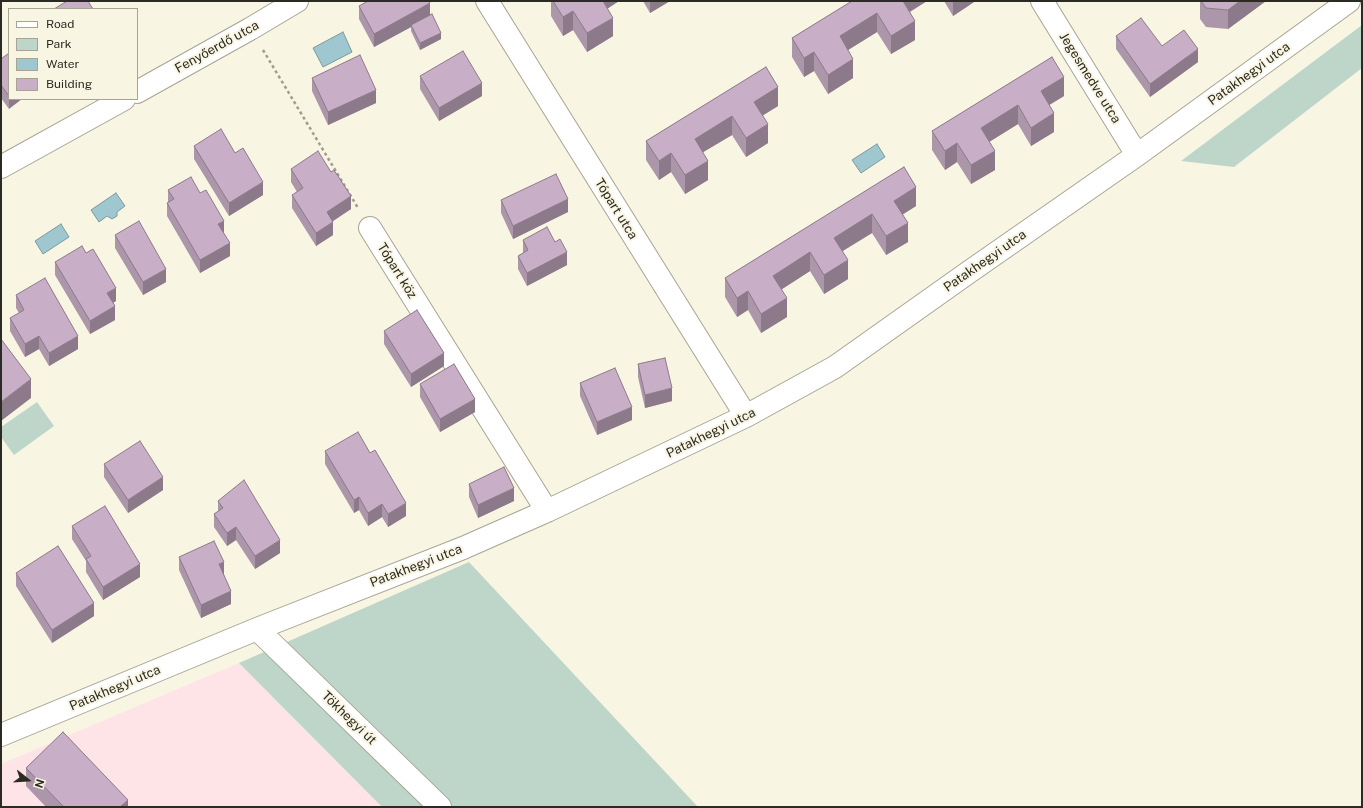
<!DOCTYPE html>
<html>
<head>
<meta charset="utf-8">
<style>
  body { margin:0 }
  #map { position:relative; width:1363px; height:808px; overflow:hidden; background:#f9f5e3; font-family:"Public Sans",sans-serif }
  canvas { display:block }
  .frame { position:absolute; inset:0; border:2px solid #2b2a23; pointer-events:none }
  .legend { position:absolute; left:8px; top:8px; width:130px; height:92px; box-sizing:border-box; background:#f9f5e3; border:1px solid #a7a496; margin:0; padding:5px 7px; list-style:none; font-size:12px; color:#2b2a23 }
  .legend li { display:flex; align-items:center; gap:8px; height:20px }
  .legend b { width:20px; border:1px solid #a7a496 }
  .north { position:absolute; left:8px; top:760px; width:40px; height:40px; -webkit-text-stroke:3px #f9f5e3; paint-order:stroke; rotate:107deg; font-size:11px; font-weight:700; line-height:16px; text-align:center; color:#2b2a23 }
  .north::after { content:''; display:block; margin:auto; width:14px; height:18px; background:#2b2a23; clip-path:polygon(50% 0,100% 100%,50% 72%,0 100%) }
</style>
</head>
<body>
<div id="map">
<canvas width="1363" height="808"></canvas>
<div class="frame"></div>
<ul class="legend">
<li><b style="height:5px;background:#fff"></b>Road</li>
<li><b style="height:11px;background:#bdd6c9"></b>Park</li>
<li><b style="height:11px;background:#9ec7d0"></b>Water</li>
<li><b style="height:11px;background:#c8aec6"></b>Building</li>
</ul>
<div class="north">N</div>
</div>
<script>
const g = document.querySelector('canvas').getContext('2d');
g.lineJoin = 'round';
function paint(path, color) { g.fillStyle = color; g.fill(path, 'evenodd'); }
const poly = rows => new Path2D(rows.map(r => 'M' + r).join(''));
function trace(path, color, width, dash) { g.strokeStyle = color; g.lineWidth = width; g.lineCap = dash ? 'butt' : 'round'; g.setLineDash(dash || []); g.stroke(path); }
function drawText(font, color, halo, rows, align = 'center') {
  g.font = font + ' "Public Sans",sans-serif'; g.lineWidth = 4; g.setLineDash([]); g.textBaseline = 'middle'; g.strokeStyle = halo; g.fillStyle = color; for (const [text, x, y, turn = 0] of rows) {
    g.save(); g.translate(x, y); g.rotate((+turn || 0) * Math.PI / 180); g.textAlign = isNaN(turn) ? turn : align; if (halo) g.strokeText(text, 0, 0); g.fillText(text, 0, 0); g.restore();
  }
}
paint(poly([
  [239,663,382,807,1,807,1,764]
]), '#fee3e7');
paint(poly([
  [1362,25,1362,68,1234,167,1181,161],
  [37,402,54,426,14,455,1,437,1,427],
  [469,562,698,807,382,807,239,663]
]), '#bdd6c9');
const water = poly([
  [343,32,352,52,323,67,313,48,343,32],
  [877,144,885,157,861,173,852,160,877,144],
  [116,193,125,206,117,212,117,216,112,219,107,216,99,222,91,210,116,193],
  [61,224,69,237,43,254,35,241,61,224]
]);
paint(water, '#9ec7d0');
trace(water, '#7c989c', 1);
const minor = poly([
  [487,1,746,416],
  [1042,1,1137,155],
  [137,92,250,29,297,1],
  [1,167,124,99],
  [370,228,547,511],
  [257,629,440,807],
  [1,735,257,629,463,548,547,511,746,416,835,367,969,272,1137,155,1349,1]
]);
trace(minor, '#a8a493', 24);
trace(poly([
  [263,50,358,208]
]), '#a09d90', 2.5, [3, 3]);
trace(minor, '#fff', 22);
paint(poly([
  [551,1,619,1,607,9,613,36,587,52,573,30,563,36,551,16],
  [643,1,670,1,650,13],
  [852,1,927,1,910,12,915,40,891,54,877,32,848,50,853,78,828,94,814,71,804,77,792,57,792,38],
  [944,1,974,1,974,2,953,16],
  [1200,1,1266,1,1228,29,1206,27,1200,19],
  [359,6,430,15,441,39,420,50,411,31,411,27,374,47,359,19],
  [1116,36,1162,46,1198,62,1150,97,1116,49],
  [9,53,9,109,1,98,1,59],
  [1052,57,1064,96,1049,105,1054,132,1031,146,1018,124,989,142,995,170,971,184,957,162,945,170,932,150,932,131],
  [766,67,778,106,763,115,768,143,746,157,732,135,703,152,708,180,685,194,671,172,659,180,646,160,646,141],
  [420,76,482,96,439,121,420,89],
  [312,78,376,103,328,125,312,91],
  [194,146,235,153,263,195,229,216,194,159],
  [904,167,916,206,903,214,908,242,886,255,872,233,843,251,848,279,824,294,810,271,782,289,787,317,761,333,748,310,737,317,725,297,725,278],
  [291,169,351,209,333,221,333,235,316,246,292,208,292,195,297,192,291,182],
  [168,190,200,193,224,233,230,256,200,273,167,216,167,203,168,202],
  [501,200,568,212,513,239,501,213],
  [115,235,166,282,143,295,115,248],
  [523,240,567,265,527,286,518,269,518,256,523,253],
  [55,262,116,301,113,303,115,320,90,334,55,275],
  [16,295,78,349,49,366,39,349,25,357,10,331,10,318,19,313,16,308],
  [384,331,444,366,411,387,384,344],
  [638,364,672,401,645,408,638,377],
  [580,383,632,420,597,435,580,396],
  [420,384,475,412,440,432,420,397],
  [325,451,406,516,388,527,382,517,368,526,359,510,354,513,325,464],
  [104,464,163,490,128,513,104,477],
  [469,484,514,501,478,518,469,497],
  [218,501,280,553,255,569,236,540,227,546,214,527,214,514,218,511],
  [72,526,140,577,103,600,86,572,86,561,72,539],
  [179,557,224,575,231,604,201,618,179,570],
  [16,573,94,616,52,643,16,586],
  [26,768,128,807,46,807,26,786]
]), '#ac96aa');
paint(poly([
  [599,1,619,1,599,14],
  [650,1,670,1,650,13],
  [901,1,927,1,901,17],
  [953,1,974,1,974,2,953,16],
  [1240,1,1266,1,1228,29,1228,10],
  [430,3,430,16,411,25,411,27,374,47,374,34],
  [573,11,573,30,563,36,563,17],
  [877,13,877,32,840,55,840,36],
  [613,18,613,36,587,52,587,33],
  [915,21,915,40,891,54,891,36],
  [441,33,441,39,420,50,420,43],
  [1198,49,1198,62,1150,97,1150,84],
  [814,52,814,71,804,77,804,58],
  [853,59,853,78,828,94,828,75],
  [1064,77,1064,96,1041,110,1041,91],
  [482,83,482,96,439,121,439,108],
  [778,87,778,106,754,121,754,102],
  [376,90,376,103,328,125,328,112],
  [9,95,9,99,22,99,9,109],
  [1018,105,1018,124,981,147,981,128],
  [1054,113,1054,132,1031,146,1031,128],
  [732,116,732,135,695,157,695,139],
  [768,124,768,143,746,157,746,138],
  [957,143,957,162,945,170,945,151],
  [995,151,995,170,971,184,971,165],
  [671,153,671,172,659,180,659,161],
  [708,161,708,180,685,194,685,175],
  [263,182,263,195,229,216,229,203],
  [916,187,916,206,894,220,894,201],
  [351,196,351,209,327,225,327,212],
  [568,199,568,212,513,239,513,226],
  [872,214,872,233,834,256,834,238],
  [224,221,224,234,218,224],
  [333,222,333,235,316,246,316,233],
  [908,223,908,242,886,255,886,236],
  [230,243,230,256,200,273,200,260],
  [567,252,567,265,527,286,527,273],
  [810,252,810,271,773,295,773,276],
  [848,260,848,279,824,294,824,275],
  [166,269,166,282,143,295,143,282],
  [116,288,116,301,107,306,107,293],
  [748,291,748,310,737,317,737,298],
  [787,298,787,317,761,333,761,314],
  [115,306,115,320,90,334,90,321],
  [39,336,39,349,25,357,25,344],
  [78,336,78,349,49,366,49,353],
  [444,353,444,366,411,387,411,374],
  [31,379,31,398,1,421,1,402],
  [672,388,672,401,645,408,645,395],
  [475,399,475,412,440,432,440,419],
  [632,407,632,420,597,435,597,422],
  [163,477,163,490,128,513,128,500],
  [514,488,514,501,478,518,478,505],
  [359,497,359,510,354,513,354,500],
  [406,503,406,516,388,527,388,514],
  [382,504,382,517,368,526,368,513],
  [236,527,236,540,227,546,227,533],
  [280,540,280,553,255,569,255,556],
  [224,562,224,575,219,577,219,564],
  [140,564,140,577,103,600,103,587],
  [231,591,231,604,201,618,201,605],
  [94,603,94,616,52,643,52,630],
  [128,800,128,807,120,807]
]), '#8c7a8b');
const building = poly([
  [67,1,88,1,93,9,54,9,67,1],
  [368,1,429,1,430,3,374,34,359,6,368,1],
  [553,1,603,1,613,18,587,33,573,11,563,17,553,1],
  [852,1,903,1,915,21,891,36,877,13,840,36,853,59,828,75,814,52,804,58,792,38,852,1],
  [1201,1,1240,1,1228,10,1206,8,1201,1],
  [432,14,441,33,420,43,411,25,432,14],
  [1141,18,1162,46,1184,30,1198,49,1150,84,1116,36,1141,18],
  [463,51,482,83,439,108,420,76,463,51],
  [9,53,9,96,1,85,1,59,9,53],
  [360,55,376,90,328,112,312,78,360,55],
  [1052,57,1064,77,1041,91,1054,113,1031,128,1018,105,981,128,995,151,971,165,957,143,945,151,932,131,1052,57],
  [766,67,778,87,754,102,768,124,746,138,732,116,695,139,708,161,685,175,671,153,659,161,646,141,766,67],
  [221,129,235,153,243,148,263,182,229,203,194,146,221,129],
  [318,151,331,172,334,170,351,196,327,212,333,222,316,233,292,195,303,188,291,169,318,151],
  [904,167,916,187,894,201,908,223,886,236,872,214,834,238,848,260,824,275,810,252,773,276,787,298,761,314,748,291,737,298,725,278,904,167],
  [556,174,568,199,513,226,501,200,556,174],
  [191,177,200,193,206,190,224,221,218,224,230,243,200,260,167,203,174,199,168,190,191,177],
  [139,221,166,269,143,282,115,235,139,221],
  [547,227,555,242,560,239,567,252,527,273,518,256,528,250,523,240,547,227],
  [82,246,86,253,93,249,116,288,107,293,115,306,90,321,55,262,82,246],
  [45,278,78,336,49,353,39,336,25,344,10,318,24,310,16,295,45,278],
  [417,310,444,353,411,374,384,331,417,310],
  [1,339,31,379,1,402,1,339],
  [665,358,672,388,645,395,638,364,665,358],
  [454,364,475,399,440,419,420,384,454,364],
  [615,368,632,407,597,422,580,383,615,368],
  [358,432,370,453,375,450,406,503,388,514,382,504,368,513,359,497,354,500,325,451,358,432],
  [140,441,163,477,128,500,104,464,140,441],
  [504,467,514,488,478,505,469,484,504,467],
  [244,480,280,540,255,556,236,527,227,533,214,514,223,508,218,501,244,480],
  [105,506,140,564,103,587,86,559,91,556,72,526,105,506],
  [214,541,224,562,219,564,231,591,201,605,179,557,214,541],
  [58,546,94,603,52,630,16,573,58,546],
  [63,732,128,800,120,807,64,807,26,768,63,732]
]);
paint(building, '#c8aec6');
trace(building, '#8c7a8b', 1);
drawText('13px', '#2b2a23', '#f9f5e3', [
  ["Fenyőerdő utca",217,47,-29],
  ["Patakhegyi utca",1249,74,-36],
  ["Jegesmedve utca",1090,78,58],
  ["Tópart utca",616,209,58],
  ["Patakhegyi utca",985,261,-35],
  ["Tópart köz",397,271,58],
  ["Patakhegyi utca",711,433,-26],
  ["Patakhegyi utca",416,566,-21],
  ["Patakhegyi utca",115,688,-23],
  ["Tökhegyi út",349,718,44]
]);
</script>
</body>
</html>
